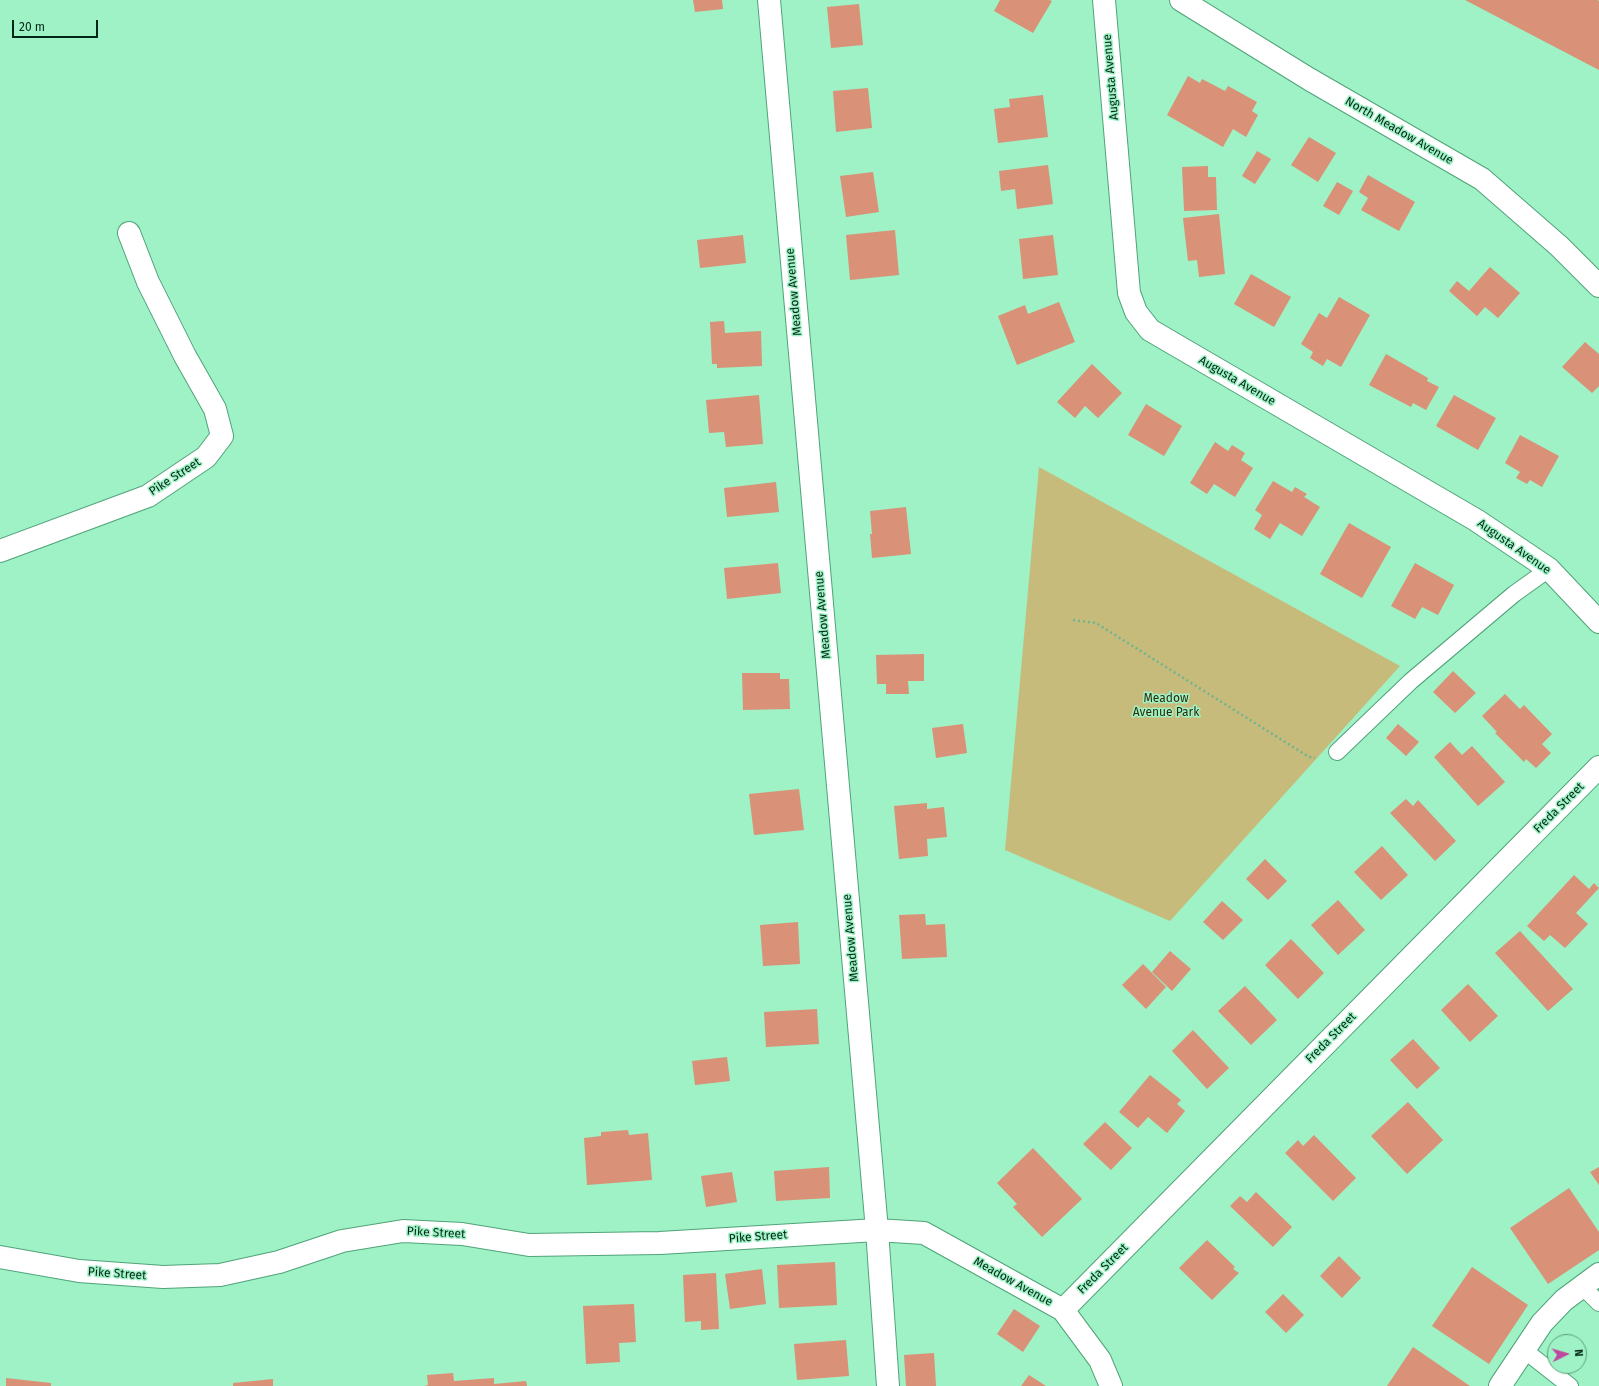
<!DOCTYPE html>
<html>
<head>
<meta charset="utf-8">
<style>
  body { margin:0 }
  #map { position:relative; width:1599px; height:1386px; overflow:hidden; background:#9ef2c5; font-family:"Fira Sans",sans-serif }
  canvas { display:block }
  .north { position:absolute; left:1547px; top:1334px; width:40px; height:40px; box-sizing:border-box; background:#9ef2c5; border:1px solid #60a07f; border-radius:50%; rotate:85deg; font-size:11px; font-weight:700; line-height:16px; text-align:center; color:#022616 }
  .north::after { content:''; display:block; margin:auto; width:14px; height:18px; background:#bf489f; clip-path:polygon(50% 0,100% 100%,50% 72%,0 100%) }
  .scale { position:absolute; left:12px; top:20px; width:86px; height:18px; box-sizing:border-box; border:2px solid #022616; border-top:0; padding-left:5px; font-size:12px; line-height:14px; white-space:nowrap; color:#022616; -webkit-text-stroke:3px #9ef2c5; paint-order:stroke }
</style>
</head>
<body>
<div id="map">
<canvas width="1599" height="1386"></canvas>
<div class="north">N</div>
<div class="scale">20 m</div>
</div>
<script>
const g = document.querySelector('canvas').getContext('2d');
g.lineJoin = 'round';
function paint(path, color) { g.fillStyle = color; g.fill(path, 'evenodd'); }
const poly = rows => new Path2D(rows.map(r => 'M' + r).join(''));
function trace(path, color, width, dash) { g.strokeStyle = color; g.lineWidth = width; g.lineCap = dash ? 'butt' : 'round'; g.setLineDash(dash || []); g.stroke(path); }
function drawText(font, color, halo, rows, align = 'center') {
  g.font = font + ' "Fira Sans",sans-serif'; g.lineWidth = 3; g.setLineDash([]); g.textBaseline = 'middle'; g.strokeStyle = halo; g.fillStyle = color; for (const [text, x, y, turn = 0] of rows) {
    g.save(); g.translate(x, y); g.rotate((+turn || 0) * Math.PI / 180); g.textAlign = isNaN(turn) ? turn : align; if (halo) g.strokeText(text, 0, 0); g.fillText(text, 0, 0); g.restore();
  }
}
paint(poly([
  [1039,467,1400,666,1170,921,1005,850]
]), '#c6bb7b');
paint(poly([
  [693,0,722,0,723,9,695,12],
  [1000,0,1049,0,1052,1,1033,33,994,11],
  [1465,0,1598,0,1599,1,1599,70],
  [859,4,863,45,831,48,827,7],
  [1188,76,1200,83,1202,79,1225,91,1228,86,1257,102,1252,111,1258,115,1246,137,1233,129,1223,147,1167,115],
  [868,88,872,128,836,132,833,91],
  [1043,95,1048,137,998,143,994,109,1010,107,1009,99],
  [1309,137,1336,153,1318,182,1291,165],
  [1257,151,1271,159,1255,184,1242,176],
  [1048,165,1053,204,1017,209,1015,189,1001,191,999,171],
  [1208,166,1208,177,1216,177,1217,210,1184,211,1182,167],
  [873,172,879,212,846,217,840,176],
  [1368,175,1415,202,1399,231,1361,210,1368,198,1359,192],
  [1337,182,1353,191,1339,215,1323,206],
  [1219,214,1225,274,1199,277,1197,260,1188,261,1183,218],
  [895,230,899,275,850,280,846,235],
  [743,235,746,263,700,268,697,240],
  [1053,235,1058,275,1023,279,1019,239],
  [1490,267,1520,293,1498,318,1485,307,1477,316,1449,291,1457,281,1469,291],
  [1251,274,1291,297,1274,327,1234,304],
  [1339,297,1370,315,1341,367,1327,359,1323,366,1310,358,1313,352,1301,344,1319,313,1327,318],
  [1059,302,1075,342,1017,365,998,316,1025,305,1028,314],
  [724,321,725,333,761,331,762,366,717,368,717,364,712,364,710,322],
  [1585,342,1599,354,1599,386,1592,393,1562,367],
  [1386,354,1428,378,1427,381,1439,387,1426,410,1413,403,1411,407,1369,385],
  [1092,364,1122,393,1098,418,1085,406,1075,418,1057,402],
  [759,395,763,444,726,447,724,432,709,433,706,400],
  [1454,395,1496,418,1478,450,1436,426],
  [1146,404,1182,426,1164,456,1128,435],
  [1520,435,1559,456,1542,487,1530,480,1527,484,1516,478,1520,472,1505,463],
  [1215,442,1228,451,1232,445,1245,453,1241,460,1253,468,1235,497,1214,484,1207,494,1190,483],
  [1273,481,1292,492,1295,487,1307,494,1304,497,1320,507,1302,536,1280,523,1270,539,1254,529,1262,515,1255,510],
  [776,482,779,512,727,517,724,488],
  [906,507,911,554,872,558,870,534,872,534,870,511],
  [1349,523,1391,547,1362,598,1320,574],
  [778,563,781,593,727,599,724,568],
  [1415,563,1454,585,1438,615,1422,607,1415,619,1391,606],
  [924,654,924,681,908,681,909,694,886,694,886,684,877,684,876,655],
  [1453,671,1476,693,1455,713,1433,692],
  [742,673,780,673,780,679,789,679,790,709,743,710],
  [1505,694,1520,709,1524,705,1552,734,1542,744,1551,753,1536,768,1526,759,1524,762,1495,733,1497,732,1482,716],
  [963,724,967,753,936,758,932,728],
  [1398,724,1419,742,1406,756,1386,738],
  [1450,742,1462,755,1472,746,1505,782,1478,806,1434,757],
  [799,789,804,830,754,835,749,794],
  [1406,799,1413,806,1418,800,1456,841,1435,861,1390,813],
  [927,803,927,809,944,807,947,837,927,839,928,856,899,859,894,806],
  [1382,846,1408,875,1381,900,1354,872],
  [1265,859,1287,881,1268,900,1246,879],
  [1574,875,1589,889,1594,883,1599,888,1576,913,1588,924,1565,948,1550,935,1544,941,1527,926],
  [1338,900,1365,930,1338,955,1311,925],
  [1222,901,1243,920,1223,940,1203,922],
  [925,914,926,925,945,924,947,957,902,959,899,915],
  [798,922,800,964,763,966,760,925],
  [1520,931,1573,989,1548,1011,1495,953],
  [1291,939,1324,973,1298,999,1265,965],
  [1170,951,1191,969,1172,991,1152,972],
  [1143,964,1166,987,1146,1009,1122,985],
  [1468,984,1498,1016,1470,1042,1441,1010],
  [1245,986,1277,1020,1251,1045,1218,1011],
  [817,1009,819,1044,766,1047,764,1012],
  [1193,1030,1229,1068,1207,1089,1172,1051],
  [1413,1039,1440,1068,1417,1089,1390,1060],
  [727,1057,730,1081,695,1085,692,1061],
  [1150,1075,1181,1100,1177,1104,1185,1111,1167,1133,1148,1117,1138,1128,1119,1112],
  [1408,1102,1443,1140,1407,1174,1371,1136],
  [1105,1122,1132,1148,1111,1170,1083,1144],
  [628,1130,629,1135,648,1133,652,1180,587,1185,584,1138,601,1136,601,1132],
  [1314,1135,1356,1178,1333,1201,1285,1153,1298,1140,1303,1146],
  [1033,1148,1082,1199,1042,1237,1013,1207,1017,1204,997,1183],
  [829,1167,830,1198,776,1201,774,1171],
  [1599,1167,1599,1185,1590,1172],
  [732,1172,737,1202,706,1207,701,1176],
  [1569,1188,1599,1232,1599,1250,1548,1284,1510,1228],
  [1256,1192,1292,1227,1273,1247,1230,1206,1240,1196,1247,1202],
  [1207,1240,1235,1267,1233,1269,1239,1273,1212,1300,1179,1268],
  [1339,1256,1361,1278,1342,1298,1320,1276],
  [835,1262,837,1305,779,1308,777,1265],
  [1472,1267,1528,1305,1489,1364,1432,1326],
  [762,1269,766,1304,730,1309,725,1274],
  [716,1273,719,1329,701,1330,701,1321,685,1322,683,1275],
  [1283,1294,1304,1315,1286,1333,1265,1312],
  [634,1304,636,1342,619,1343,620,1362,586,1364,583,1306],
  [1014,1309,1040,1326,1023,1352,997,1334],
  [846,1340,849,1376,797,1380,794,1344],
  [1413,1347,1470,1386,1387,1386],
  [934,1353,936,1386,906,1386,904,1355],
  [453,1373,454,1381,494,1378,494,1384,526,1381,527,1386,424,1386,428,1385,427,1375],
  [1029,1375,1046,1386,1021,1386],
  [6,1378,51,1383,51,1386,6,1386],
  [273,1379,273,1386,233,1386,233,1383]
]), '#d99177');
const service = poly([
  [1337,752,1411,681,1514,594,1549,569],
  [1582,1286,1599,1303],
  [1524,1350,1570,1386]
]);
const minor = poly([
  [769,0,877,1230,888,1386],
  [1104,0,1129,293,1136,312,1150,330,1476,520,1549,569,1599,622],
  [1181,0,1309,79,1482,179,1559,246,1599,286],
  [0,551,148,496,206,457,222,436,215,409,185,356,148,282,129,233],
  [0,1257,79,1271,163,1277,220,1275,279,1262,342,1241,403,1231,462,1234,529,1245,660,1243,877,1230,924,1233,1063,1310,1100,1360,1111,1386],
  [1063,1310,1599,767],
  [1500,1386,1542,1323,1564,1300,1599,1274]
]);
trace(service, '#50a379', 18);
trace(minor, '#50a379', 24);
trace(poly([
  [1073,620,1096,623,1309,757,1315,758]
]), '#6fb490', 2.5, [2, 3]);
trace(service, '#fff', 16);
trace(minor, '#fff', 22);
drawText('12px', '#022616', '#9ef2c5', [
  ["Augusta Avenue",1111,77,-95],
  ["North Meadow Avenue",1399,131,30],
  ["Meadow Avenue",794,292,-95],
  ["Augusta Avenue",1237,381,30],
  ["Pike Street",175,477,-33],
  ["Augusta Avenue",1514,547,35],
  ["Meadow Avenue",823,615,-95],
  ["Freda Street",1559,808,-45],
  ["Meadow Avenue",851,938,-95],
  ["Freda Street",1331,1038,-45],
  ["Pike Street",436,1233,3],
  ["Pike Street",758,1237,-4],
  ["Freda Street",1103,1269,-45],
  ["Pike Street",117,1274,4],
  ["Meadow Avenue",1013,1282,29]
]);
drawText('12px', '#2f2a08', '#9ef2c5', [
  ["Meadow",1166,699],
  ["Avenue Park",1166,713]
]);
</script>
</body>
</html>
